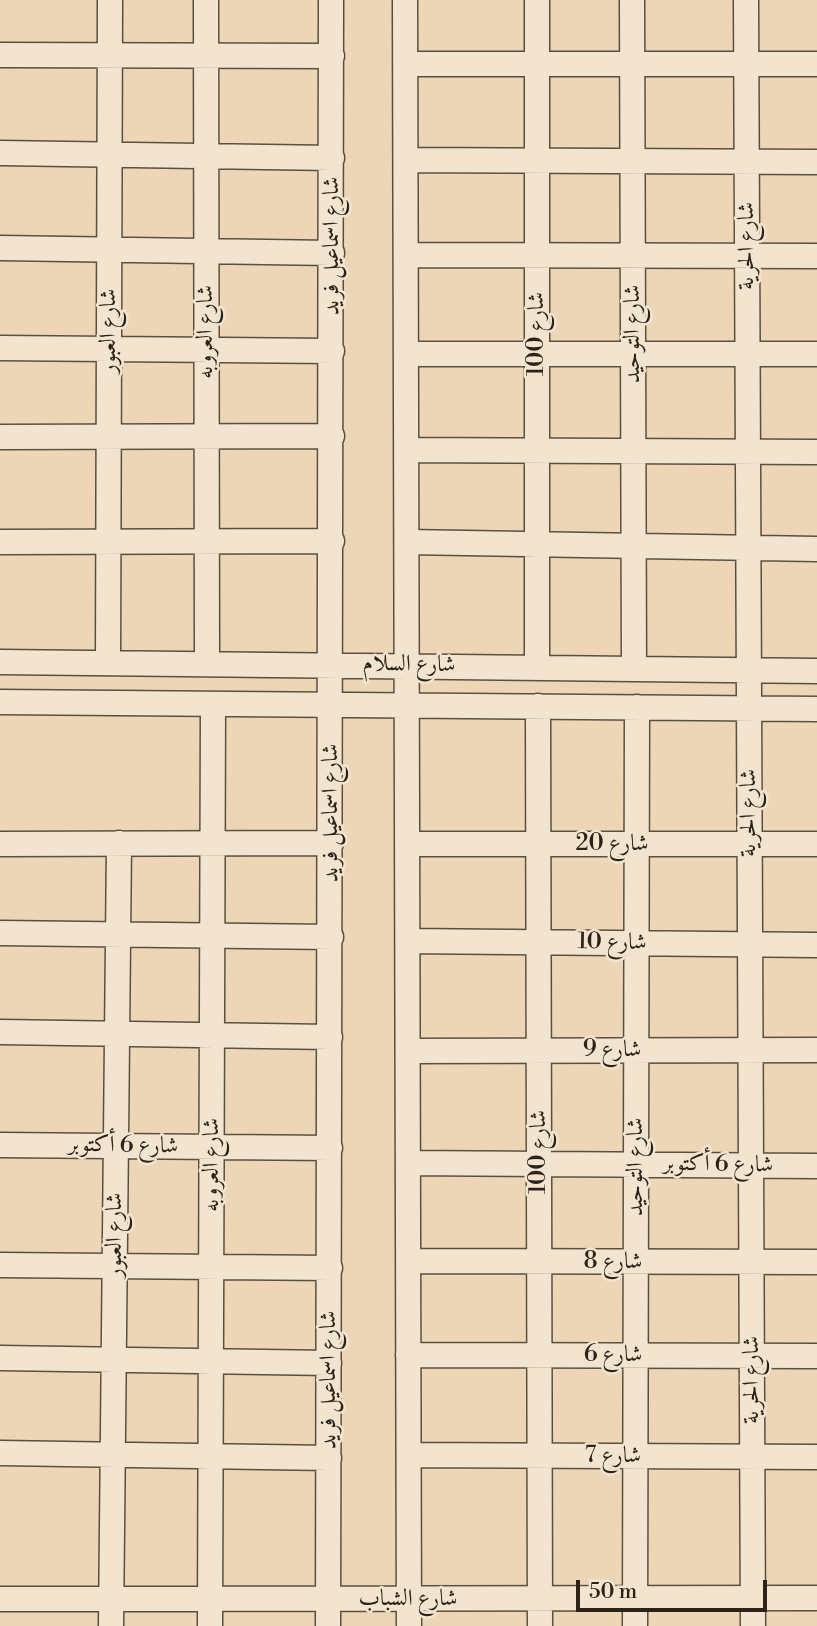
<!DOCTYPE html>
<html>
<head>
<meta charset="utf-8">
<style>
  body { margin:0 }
  #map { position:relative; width:817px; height:1626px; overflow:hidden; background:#ecd6b6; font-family:"Libre Bodoni",serif }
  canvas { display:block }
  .scale { position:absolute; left:576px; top:1580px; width:191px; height:32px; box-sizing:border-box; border:4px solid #2b2318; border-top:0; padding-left:9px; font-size:21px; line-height:24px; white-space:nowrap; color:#2b2318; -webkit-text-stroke:5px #f3e4d0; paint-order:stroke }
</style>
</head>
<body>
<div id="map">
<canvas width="817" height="1626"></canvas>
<div class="scale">50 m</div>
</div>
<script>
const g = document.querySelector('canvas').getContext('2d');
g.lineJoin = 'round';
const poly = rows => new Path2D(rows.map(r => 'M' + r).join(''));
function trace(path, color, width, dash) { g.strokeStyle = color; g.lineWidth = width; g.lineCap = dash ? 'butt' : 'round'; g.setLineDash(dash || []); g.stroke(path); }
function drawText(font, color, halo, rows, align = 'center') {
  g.font = font + ' "Libre Bodoni",Amiri,serif'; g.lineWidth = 5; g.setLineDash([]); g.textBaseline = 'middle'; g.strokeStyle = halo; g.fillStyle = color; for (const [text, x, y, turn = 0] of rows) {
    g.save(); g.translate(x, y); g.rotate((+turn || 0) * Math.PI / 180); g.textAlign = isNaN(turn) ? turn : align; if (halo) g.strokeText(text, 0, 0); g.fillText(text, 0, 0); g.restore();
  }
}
const minor = poly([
  [206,0,207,663],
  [405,0,409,1626],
  [537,0,537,667],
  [632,0,634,669],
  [746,0,753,1626],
  [0,55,332,56],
  [406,64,817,64],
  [0,153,332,158],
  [406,160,817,162],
  [0,248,332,253],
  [406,255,817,256],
  [0,348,332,351],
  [406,354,817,354],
  [0,437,332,436],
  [406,450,817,452],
  [0,542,332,541],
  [407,542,817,549],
  [0,662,817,671],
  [108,663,110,0],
  [0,702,817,709],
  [538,706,540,1626],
  [0,844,331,843],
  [408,844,817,844],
  [0,933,331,937],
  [408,941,817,945],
  [0,1032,330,1037],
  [408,1051,817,1050],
  [0,1145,330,1148],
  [408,1163,817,1166],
  [408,1261,817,1262],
  [0,1265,330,1268],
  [408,1355,817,1356],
  [0,1358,329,1363],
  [0,1453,329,1458],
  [409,1455,817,1457],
  [0,1599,817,1598],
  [111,1626,119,843],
  [210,1626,213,704],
  [328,1626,331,0],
  [635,1626,637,707]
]);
trace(minor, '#5b5040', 27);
trace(minor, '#f3e4d0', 24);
drawText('23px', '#2b2318', '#f3e4d0', [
  ["شارع اسماعيل فريد",332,246,-90],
  ["شارع الحرية",747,246,-90],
  ["شارع العبور",109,331,-90],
  ["شارع العروبه",206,332,-90],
  ["شارع 100",537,334,-90],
  ["شارع التوحيد",633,334,-90],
  ["شارع السلام",409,665,1],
  ["شارع اسماعيل فريد",331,813,-90],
  ["شارع الحرية",749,813,-90],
  ["شارع 20",612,844],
  ["شارع 10",612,943,1],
  ["شارع 9",612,1050],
  ["شارع 6 أكتوبر",123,1146,1],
  ["شارع 100",539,1152,-90],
  ["شارع العروبه",212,1165,-90],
  ["شارع 6 أكتوبر",718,1165,1],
  ["شارع التوحيد",636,1167,-90],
  ["شارع العبور",115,1235,-90],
  ["شارع 8",613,1262],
  ["شارع 6",613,1355],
  ["شارع اسماعيل فريد",329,1380,-90],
  ["شارع الحرية",752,1380,-90],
  ["شارع 7",613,1456],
  ["شارع الشباب",408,1599]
]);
</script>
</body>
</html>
